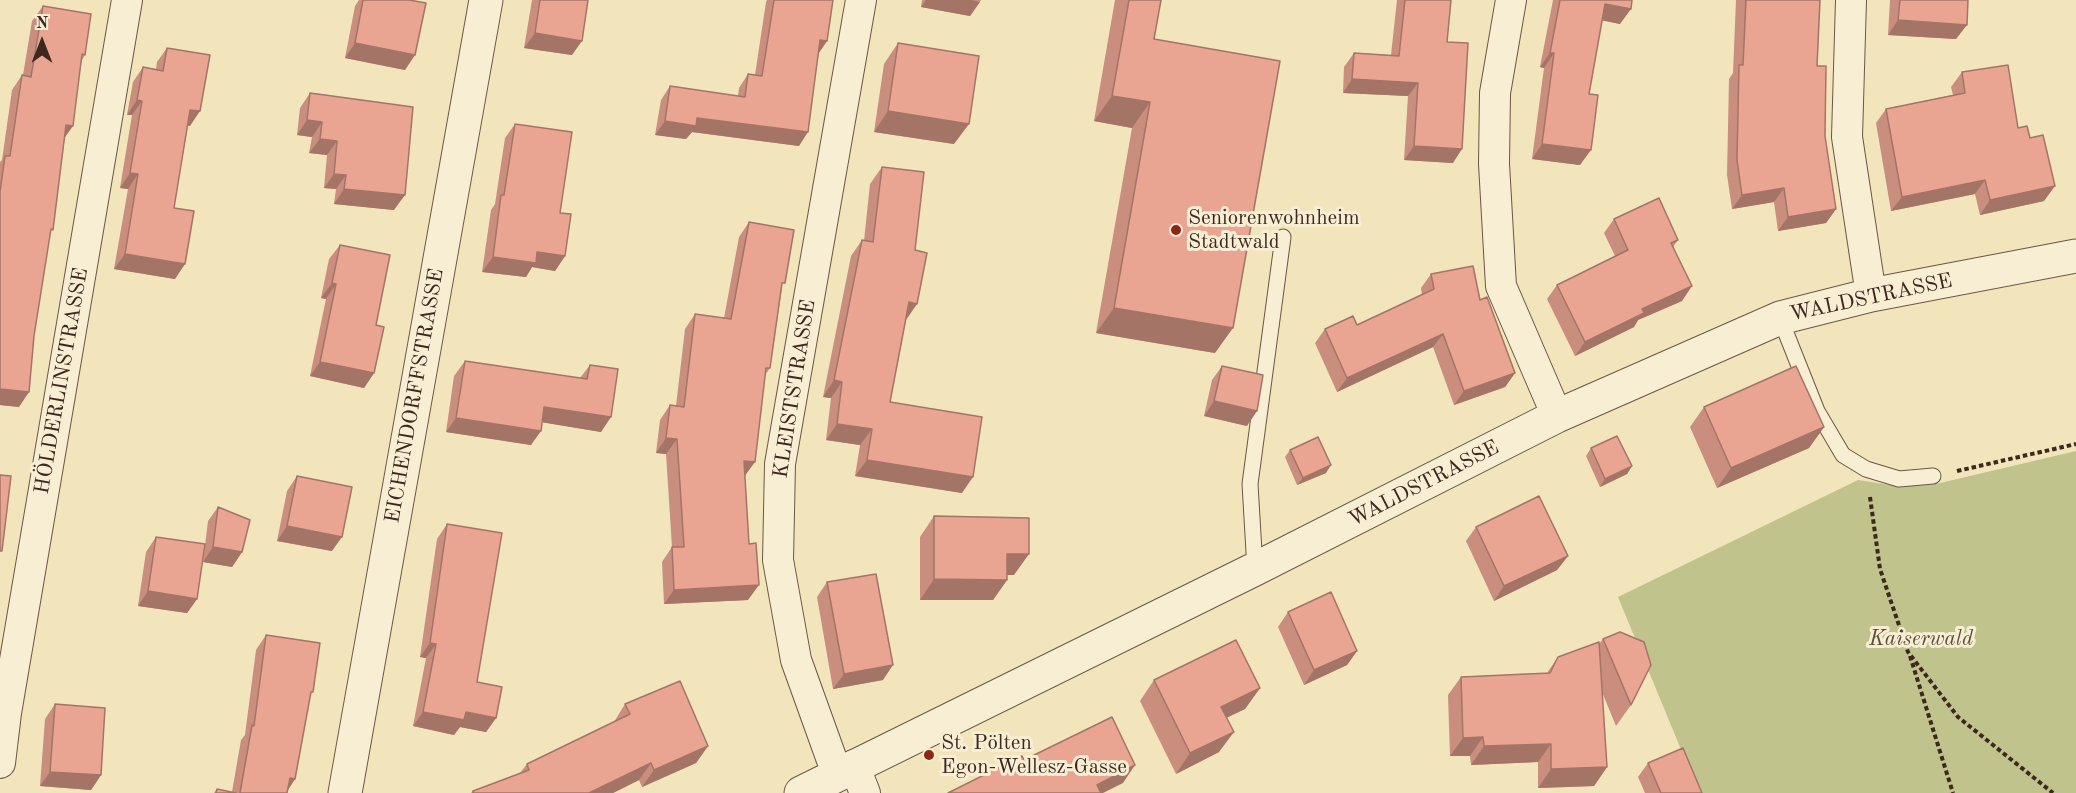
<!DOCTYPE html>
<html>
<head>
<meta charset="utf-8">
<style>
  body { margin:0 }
  #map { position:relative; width:2076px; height:793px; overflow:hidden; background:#f2e5bb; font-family:"Old Standard TT",serif }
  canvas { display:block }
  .north { position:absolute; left:12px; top:12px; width:60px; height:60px; -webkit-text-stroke:4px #f7eed3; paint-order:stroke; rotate:0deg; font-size:16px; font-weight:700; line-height:24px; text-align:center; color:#3d2820 }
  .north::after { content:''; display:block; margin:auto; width:21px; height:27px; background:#3d2820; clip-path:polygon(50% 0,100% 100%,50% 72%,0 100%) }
</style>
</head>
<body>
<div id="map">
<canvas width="2076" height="793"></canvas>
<div class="north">N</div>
</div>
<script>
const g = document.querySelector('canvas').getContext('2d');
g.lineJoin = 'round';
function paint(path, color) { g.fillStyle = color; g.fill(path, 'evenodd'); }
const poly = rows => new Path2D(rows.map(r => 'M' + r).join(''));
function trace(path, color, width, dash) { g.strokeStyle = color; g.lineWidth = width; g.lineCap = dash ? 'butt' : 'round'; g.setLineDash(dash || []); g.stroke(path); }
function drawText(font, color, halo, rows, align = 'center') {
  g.font = font + ' "Old Standard TT",serif'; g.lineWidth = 6; g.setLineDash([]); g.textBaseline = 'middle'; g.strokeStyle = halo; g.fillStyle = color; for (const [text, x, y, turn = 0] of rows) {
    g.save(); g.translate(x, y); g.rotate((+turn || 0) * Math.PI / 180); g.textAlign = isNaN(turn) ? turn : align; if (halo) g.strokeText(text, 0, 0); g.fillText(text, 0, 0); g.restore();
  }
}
paint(poly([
  [2076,451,2076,793,1699,793,1618,597,1858,480,1897,486,1936,484]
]), '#c0c38c');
const service = poly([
  [1780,318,1817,411,1843,455,1866,469,1899,479,1933,476],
  [1255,569,1250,484,1283,237]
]);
const minor = poly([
  [1511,0,1495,93,1494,164,1501,286,1557,416],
  [1851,0,1847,137,1871,295],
  [0,763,6,713,127,0],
  [854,765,865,793],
  [837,774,796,660,778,560,780,464,861,0]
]);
const tertiary = poly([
  [345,793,486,0],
  [801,793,1255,569,1557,416,1780,318,1871,295,2076,256]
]);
trace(service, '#6a5747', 17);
trace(minor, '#6a5747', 32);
trace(tertiary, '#6a5747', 35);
trace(poly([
  [1957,471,2076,444],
  [1870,497,1880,569,1908,652,1958,717,2053,793],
  [1910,656,1953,793]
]), '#3d2820', 4, [4.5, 3]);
trace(service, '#f7eed3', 15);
trace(minor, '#f7eed3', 30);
trace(tertiary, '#f7eed3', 33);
paint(poly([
  [359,0,409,0,405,70,345,58,355,6],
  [532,0,588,0,572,55,524,48],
  [767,0,833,0,827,41,819,53,799,146,692,132,686,139,655,135,661,100,670,86,738,96,739,88,748,74,755,75,766,2],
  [922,0,981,0,970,16,921,7],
  [1115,0,1161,0,1154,39,1215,353,1096,333,1132,128,1094,121],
  [1397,0,1451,0,1447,42,1453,163,1404,160,1408,96,1343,93,1344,67,1354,53,1391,55],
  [1553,0,1632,0,1620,24,1602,20,1589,94,1580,165,1532,159,1544,68,1540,67],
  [1736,0,1820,0,1817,66,1825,136,1836,209,1826,223,1778,231,1774,202,1732,209,1727,175,1729,79,1733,73],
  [1890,0,1968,0,1956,39,1888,35],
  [43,6,85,55,82,60,65,137,50,234,19,407,0,405,0,162,2,160,12,90,22,75,23,75,32,21],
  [898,43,954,144,874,132,884,64],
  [167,48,190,126,188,125,174,208,175,279,114,269,128,189,120,188,132,115,127,115,133,82,143,67,156,69,157,62],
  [1962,72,2018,128,2044,201,1980,215,1975,194,1891,211,1876,123,1886,109,1953,95,1951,87],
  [310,93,394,210,334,204,336,189,324,188,327,155,309,153,312,137,297,135,300,108],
  [515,124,560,213,565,256,555,271,532,267,526,277,482,272,491,210,495,204,505,138],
  [882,167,906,320,890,402,962,493,855,476,860,445,826,440,831,398,823,397,851,256,862,240,864,241,870,184],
  [1614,219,1678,240,1673,247,1682,301,1638,320,1634,327,1575,356,1547,299,1557,285,1615,256,1604,233],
  [749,222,782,288,770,368,765,375,745,476,748,600,664,604,662,562,672,547,666,454,656,453,660,420,670,405,676,406,685,329,695,314,724,318,739,237],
  [340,245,374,373,364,388,310,376,326,299,321,298,329,259],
  [1431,274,1480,300,1515,373,1505,387,1454,405,1433,347,1337,392,1315,343,1325,329,1357,325,1422,295,1421,288],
  [465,361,580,378,590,365,601,432,542,422,531,445,446,432,454,376],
  [1222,366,1247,426,1204,416,1212,380],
  [1704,407,1824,427,1809,448,1717,488,1690,427],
  [1591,448,1632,466,1627,474,1600,487,1586,456],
  [1290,450,1326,473,1297,485,1285,457],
  [297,476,332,551,277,541,287,491],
  [218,507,242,552,232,567,203,562,208,521],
  [934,516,1014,575,1007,575,1007,580,993,600,920,600,920,537],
  [447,524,477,682,496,718,486,732,460,727,454,735,413,726,426,658,420,657,437,539],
  [1476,527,1568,556,1557,570,1494,601,1466,541],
  [156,537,197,599,187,613,138,606,146,552],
  [827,582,883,680,833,689,817,597],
  [1288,612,1357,651,1347,665,1304,685,1278,627],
  [266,635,310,696,295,779,287,791,287,793,214,793,217,789,232,792,241,740,245,735,256,650],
  [1603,639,1631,705,1616,726,1602,692,1607,767,1594,786,1538,788,1538,762,1471,765,1470,756,1450,756,1448,695,1461,677,1547,673,1558,657,1599,644],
  [1154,680,1260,688,1245,709,1226,718,1219,752,1176,774,1140,701],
  [55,704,101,775,91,790,40,786,45,719],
  [625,704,708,746,696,763,642,787,639,780,613,793,471,793,473,791,520,773,527,764,614,722],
  [1648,763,1702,793,1645,793,1638,777]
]), '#c98e7e');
paint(poly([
  [926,0,971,0,980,2,970,16,921,7],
  [1605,4,1631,9,1620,24,1595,19],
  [1898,20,1967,25,1956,39,1888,35],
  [535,33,582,41,572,55,524,48],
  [820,40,827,41,817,55],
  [355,43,415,55,405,70,345,58],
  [1550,53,1554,53,1544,68,1540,67],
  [1352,79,1418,83,1408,96,1343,93],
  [1112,96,1150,102,1132,128,1094,121],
  [137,100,142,101,132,115,127,115],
  [190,110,200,111,190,126,180,124],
  [888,111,969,124,954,144,874,132],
  [697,118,808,132,799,146,692,132,686,139,655,135,665,121],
  [307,120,322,122,312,137,297,135],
  [66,125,73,126,63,140],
  [320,139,337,141,327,155,309,153],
  [1542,144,1591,150,1580,165,1532,159],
  [1414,146,1462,149,1453,163,1404,160],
  [130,173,138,174,128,189,120,188],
  [334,174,346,175,336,189,324,188],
  [1985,180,1975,194,1891,211,1902,197],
  [2055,186,2044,201,1980,215,1990,200],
  [1784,188,1774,202,1732,209,1742,195],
  [344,189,405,195,394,210,334,204],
  [1836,209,1826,223,1778,231,1788,217],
  [537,252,565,256,555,271,532,267,526,277,482,272,493,257],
  [125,254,185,264,175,279,114,269],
  [332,283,336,284,326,299,321,298],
  [1692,286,1682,301,1638,320,1634,327,1575,356,1585,342,1642,309],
  [909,302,917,304,906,320],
  [1114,308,1233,328,1215,353,1096,333],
  [1443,334,1433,347,1337,392,1347,378],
  [320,362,374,373,364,388,310,376],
  [1515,373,1505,387,1454,405,1464,391],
  [834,380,842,382,831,398,823,397],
  [0,389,29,392,19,407,0,405],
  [1214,401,1257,411,1247,426,1204,416],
  [544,407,611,417,601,432,534,421],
  [456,418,541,431,531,445,446,432],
  [837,424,872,429,860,445,826,440],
  [1824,427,1809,448,1717,488,1731,468],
  [666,438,677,439,666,454,656,453],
  [867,460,973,477,962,493,855,476],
  [744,461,755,462,744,477],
  [1331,465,1326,473,1297,485,1303,478],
  [1632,466,1627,474,1600,487,1605,479],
  [287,526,342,537,332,551,277,541],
  [213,547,242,552,232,567,203,562],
  [1007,554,1029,554,1014,575,993,575],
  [1568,556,1557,570,1494,601,1504,586],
  [934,579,1007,580,993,600,920,600],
  [759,585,748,600,664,604,674,590],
  [148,591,197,599,187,613,138,606],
  [430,643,436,644,426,658,420,657],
  [1357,651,1347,665,1304,685,1314,670],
  [893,665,883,680,833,689,844,674],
  [1260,688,1245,709,1207,727,1221,707],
  [423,712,466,712,496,718,486,732,460,727,454,735,413,726],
  [1234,732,1219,752,1176,774,1190,753],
  [1483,737,1470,756,1450,756,1463,738],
  [1551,744,1538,762,1471,765,1484,746],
  [708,746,696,763,642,787,654,770],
  [651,763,639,780,613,793,589,793],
  [1135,765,1123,783,1103,793,1091,793,1097,785],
  [1607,767,1594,786,1538,788,1551,769],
  [50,772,101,775,91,790,40,786],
  [290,778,295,779,286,793]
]), '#a47466');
const building = poly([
  [363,0,409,0,426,3,415,55,355,43,363,0],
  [540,0,588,0,582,41,535,33,540,0],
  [774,0,833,0,827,41,820,40,808,132,697,118,696,126,665,121,670,86,745,97,748,74,762,76,774,0],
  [1129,0,1161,0,1154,39,1280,61,1233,328,1114,308,1150,102,1112,96,1129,0],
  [1405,0,1451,0,1447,42,1468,43,1462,149,1414,146,1418,83,1352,79,1354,53,1399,56,1405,0],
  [1560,0,1632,0,1631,9,1605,4,1589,94,1598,95,1591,150,1542,144,1554,53,1550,53,1560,0],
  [1746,0,1820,0,1817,66,1826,66,1825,136,1836,209,1788,217,1784,188,1742,195,1737,160,1739,65,1743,65,1746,0],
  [1900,0,1968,0,1967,25,1898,20,1900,0],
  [43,6,91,14,85,55,82,54,73,126,66,125,53,230,51,229,34,336,29,392,0,389,0,192,5,156,10,156,22,75,31,77,43,6],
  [898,43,979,56,969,124,888,111,898,43],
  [167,48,210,55,200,111,190,110,174,208,194,211,185,264,125,254,138,174,130,173,142,101,137,100,143,67,163,71,167,48],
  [2008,65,2018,128,2027,126,2030,138,2043,135,2055,186,1990,200,1985,180,1902,197,1886,109,1965,93,1962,72,2008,65],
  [310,93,413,107,405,195,344,189,346,175,334,174,337,141,320,139,322,122,307,120,310,93],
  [515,124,572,132,560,213,571,214,565,256,537,252,536,263,493,257,501,195,504,195,515,124],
  [882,167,924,172,915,250,927,253,917,304,909,302,890,402,982,417,973,477,867,460,872,429,837,424,842,382,834,380,862,240,873,242,882,167],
  [1659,198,1678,240,1671,243,1692,286,1642,309,1644,313,1585,342,1557,285,1628,250,1614,219,1659,198],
  [749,222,794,230,785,283,782,283,770,368,766,368,755,462,744,461,749,544,756,543,759,585,674,590,672,547,684,547,677,439,666,438,670,405,684,407,695,314,731,319,749,222],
  [340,245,390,255,376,325,384,327,374,373,320,362,336,284,332,283,340,245],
  [1473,266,1480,300,1487,297,1515,373,1464,391,1443,334,1347,378,1325,329,1353,316,1357,325,1434,289,1431,274,1473,266],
  [465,361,587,379,590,365,618,369,611,417,544,407,541,431,456,418,465,361],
  [1222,366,1263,375,1257,411,1214,401,1222,366],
  [1796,366,1824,427,1731,468,1704,407,1796,366],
  [1617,436,1632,466,1605,479,1591,448,1617,436],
  [1318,437,1331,465,1303,478,1290,450,1318,437],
  [0,475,11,476,2,551,0,551,0,475],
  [297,476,352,487,342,537,287,526,297,476],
  [1539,496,1568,556,1504,586,1476,527,1539,496],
  [218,507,250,520,242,552,213,547,218,507],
  [934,516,1029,518,1029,554,1007,554,1007,580,934,579,934,516],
  [447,524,502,533,477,682,502,687,496,718,466,712,464,720,423,712,436,644,430,643,447,524],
  [156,537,205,544,197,599,148,591,156,537],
  [876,574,893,665,844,674,827,582,876,574],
  [1331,592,1357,651,1314,670,1288,612,1331,592],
  [1620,632,1644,642,1651,665,1631,705,1603,639,1620,632],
  [266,635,320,643,313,692,311,692,295,779,290,778,287,793,240,793,252,725,254,726,266,635],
  [1236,640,1260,688,1221,707,1234,732,1190,753,1154,680,1236,640],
  [1599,642,1607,767,1551,769,1551,744,1484,746,1483,737,1463,738,1461,677,1550,673,1558,657,1599,642],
  [680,681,708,746,654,770,651,763,589,793,473,793,473,791,529,770,527,764,630,714,625,704,680,681],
  [55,704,105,708,101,775,50,772,55,704],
  [1112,717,1135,765,1097,785,1101,793,948,793,1022,756,1024,760,1112,717],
  [1683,748,1702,793,1661,793,1648,763,1683,748],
  [217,789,236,793,216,793,217,789]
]);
paint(building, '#eaa592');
trace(building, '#a47466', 1.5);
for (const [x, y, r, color] of [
  [1176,230,6,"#8f2418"],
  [929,755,6,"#8f2418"]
]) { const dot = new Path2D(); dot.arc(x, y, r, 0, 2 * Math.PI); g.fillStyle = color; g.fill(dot); trace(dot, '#f7eed3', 2); }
drawText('21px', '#3d2820', '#f7eed3', [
  ["Seniorenwohnheim",1188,218],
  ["Stadtwald",1188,242],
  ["St. Pölten",941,743],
  ["Egon-Wellesz-Gasse",941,767]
], 'left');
drawText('21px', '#3d2820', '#f7eed3', [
  ["WALDSTRASSE",1871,298,-12],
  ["HÖLDERLINSTRASSE",62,381,-80],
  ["KLEISTSTRASSE",795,389,-81],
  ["EICHENDORFFSTRASSE",415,396,-80],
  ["WALDSTRASSE",1424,484,-27]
]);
drawText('italic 21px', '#5e4f3b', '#f7eed3', [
  ["Kaiserwald",1921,639]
]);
</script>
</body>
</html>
